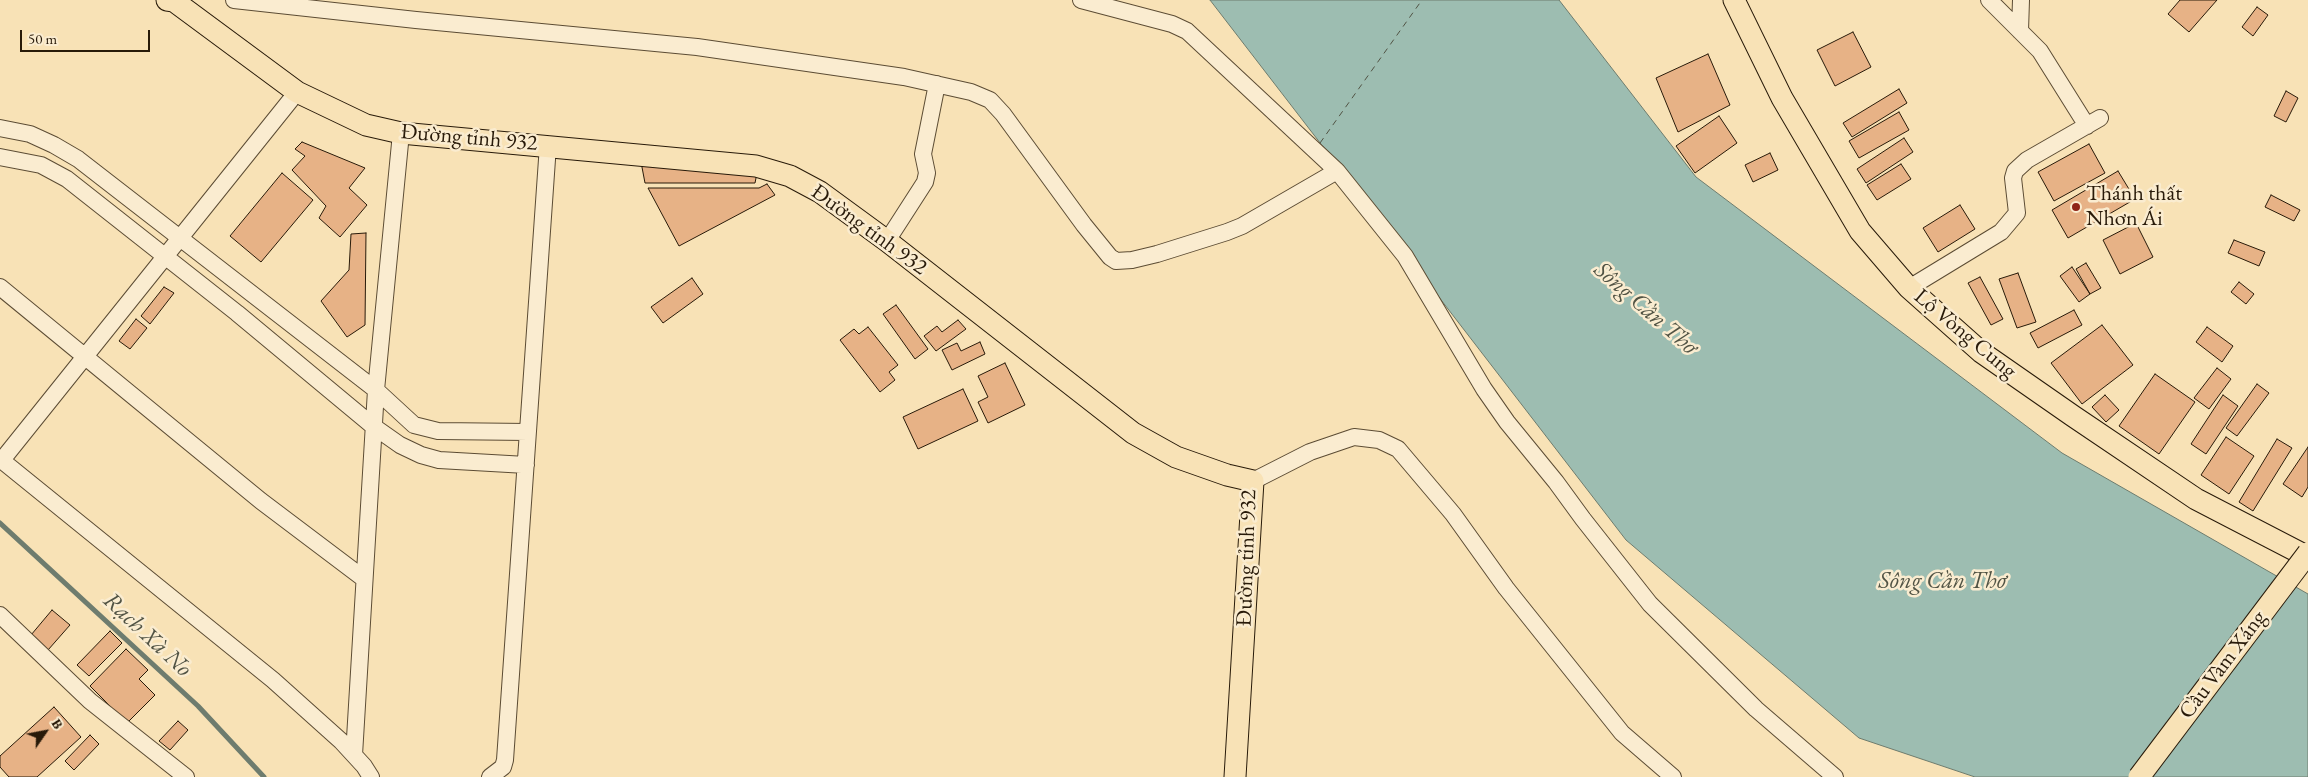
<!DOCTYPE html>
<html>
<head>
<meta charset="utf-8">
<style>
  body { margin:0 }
  #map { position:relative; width:2308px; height:777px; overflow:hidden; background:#f8e2b6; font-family:"EB Garamond",serif }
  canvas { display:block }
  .north { position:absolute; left:20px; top:707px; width:50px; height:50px; -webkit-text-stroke:4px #faecd0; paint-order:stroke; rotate:57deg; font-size:14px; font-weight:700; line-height:20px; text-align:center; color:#281a09 }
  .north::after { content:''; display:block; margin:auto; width:18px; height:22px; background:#281a09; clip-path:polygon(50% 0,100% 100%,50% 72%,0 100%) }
  .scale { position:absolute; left:20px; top:30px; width:130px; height:22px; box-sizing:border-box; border:2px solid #281a09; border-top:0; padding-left:6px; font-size:15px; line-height:18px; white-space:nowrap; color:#281a09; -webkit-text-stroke:4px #faecd0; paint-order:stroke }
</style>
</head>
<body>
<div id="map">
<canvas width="2308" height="777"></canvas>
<div class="north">B</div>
<div class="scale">50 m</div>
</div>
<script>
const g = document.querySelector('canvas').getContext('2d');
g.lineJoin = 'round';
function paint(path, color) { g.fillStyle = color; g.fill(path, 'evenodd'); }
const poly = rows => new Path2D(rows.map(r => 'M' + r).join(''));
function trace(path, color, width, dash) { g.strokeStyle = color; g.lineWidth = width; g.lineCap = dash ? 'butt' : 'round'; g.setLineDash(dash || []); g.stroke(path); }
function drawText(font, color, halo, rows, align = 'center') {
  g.font = font + ' "EB Garamond",serif'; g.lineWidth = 5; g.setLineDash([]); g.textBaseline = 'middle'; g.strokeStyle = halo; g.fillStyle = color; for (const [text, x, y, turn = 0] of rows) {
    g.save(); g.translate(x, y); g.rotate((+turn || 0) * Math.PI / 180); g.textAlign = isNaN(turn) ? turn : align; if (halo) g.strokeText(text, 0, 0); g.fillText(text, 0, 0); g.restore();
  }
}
const water = poly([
  [1210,0,1559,0,1696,177,2062,453,2308,594,2308,777,1975,777,1859,738,1626,540,1210,0]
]);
paint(water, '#9dbdb1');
trace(water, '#6e7c6e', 1);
trace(poly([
  [0,523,198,706,264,777]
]), '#6e7c6e', 5);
trace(poly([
  [1320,143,1422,0]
]), '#515344', 1, [6, 5]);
const building = poly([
  [2180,0,2217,0,2189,32,2168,14,2180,0],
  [2257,7,2268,15,2253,36,2242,27,2257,7],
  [1853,32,1871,67,1835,86,1817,50,1853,32],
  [1708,54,1730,105,1678,132,1656,78,1708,54],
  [1899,89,1907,103,1852,137,1843,123,1899,89],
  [2286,91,2298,98,2286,122,2274,116,2286,91],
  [1899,112,1909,130,1859,158,1849,141,1899,112],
  [1719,116,1737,143,1695,173,1676,146,1719,116],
  [1904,138,1913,152,1866,183,1857,169,1904,138],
  [302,142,365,168,349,188,367,205,340,237,319,218,326,206,292,170,305,156,295,149,302,142],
  [2089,144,2105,173,2054,201,2038,172,2089,144],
  [1770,153,1778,170,1753,182,1745,165,1770,153],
  [641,162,757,173,755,183,645,183,641,162],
  [1901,164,1911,179,1877,200,1867,185,1901,164],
  [2118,171,2135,199,2068,238,2052,210,2118,171],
  [282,173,313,200,261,262,230,236,282,173],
  [767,184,775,195,679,246,648,188,759,188,767,184],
  [2271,195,2300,210,2294,221,2265,207,2271,195],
  [1960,205,1975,229,1938,252,1923,228,1960,205],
  [2136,223,2153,257,2120,274,2103,240,2136,223],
  [366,233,365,325,347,337,321,301,349,270,351,234,366,233],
  [2234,240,2265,252,2259,266,2228,253,2234,240],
  [2086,263,2101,288,2090,294,2076,269,2086,263],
  [2072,267,2090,294,2079,302,2060,276,2072,267],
  [2018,273,2036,322,2017,328,1999,279,2018,273],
  [1980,277,2003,319,1991,325,1968,283,1980,277],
  [692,278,703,294,663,323,651,307,692,278],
  [2239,282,2254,294,2246,304,2231,292,2239,282],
  [164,287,174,293,150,324,141,316,164,287],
  [896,305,928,349,915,359,883,314,896,305],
  [2074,310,2082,325,2038,348,2030,333,2074,310],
  [136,319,147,328,130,349,119,341,136,319],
  [958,320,966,329,936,351,924,336,937,326,942,332,958,320],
  [2102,325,2133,365,2082,404,2051,363,2102,325],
  [868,327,898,365,889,372,895,380,880,392,840,340,854,329,859,334,868,327],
  [2207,327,2233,346,2222,362,2196,342,2207,327],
  [980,342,985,354,952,370,942,350,957,343,961,351,980,342],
  [1005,363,1025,405,988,423,978,402,988,397,978,376,1005,363],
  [2217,368,2231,379,2209,409,2194,398,2217,368],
  [2155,374,2195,402,2159,454,2119,426,2155,374],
  [2257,384,2269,393,2237,436,2226,428,2257,384],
  [963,389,978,421,918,449,903,417,963,389],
  [2105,395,2119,410,2106,422,2092,407,2105,395],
  [2223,395,2238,406,2206,454,2191,444,2223,395],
  [2226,437,2254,456,2229,494,2201,475,2226,437],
  [2277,439,2292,448,2253,511,2239,502,2277,439],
  [2308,447,2308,487,2302,497,2283,484,2308,447],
  [52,610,70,625,48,650,31,635,52,610],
  [110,631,122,643,89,676,77,665,110,631],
  [126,649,148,670,139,679,155,695,127,723,90,686,126,649],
  [54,707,81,737,37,777,9,777,0,767,0,756,54,707],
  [178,721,188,730,170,750,159,741,178,721],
  [90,735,99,744,74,770,65,761,90,735]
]);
paint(building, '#e7b286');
trace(building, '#281a09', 1);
const minor = poly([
  [234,0,416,20,697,47,904,77,971,92,990,100,1003,114,1084,225,1110,257,1116,261,1132,260,1157,254,1227,232,1242,226,1337,171],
  [1081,0,1172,24,1187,31,1337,171,1405,256,1484,389,1507,422,1556,482,1583,519,1650,604,1756,709,1835,777],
  [1989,0,2040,51,2087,126],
  [2020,31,2021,0],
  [0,128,30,134,54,145,78,159,376,390,414,425,438,431,528,432],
  [0,157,41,165,67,179,237,313,373,426,400,445,421,455,439,460,526,465],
  [887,241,925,182,927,173,923,154,937,84],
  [0,287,261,501,363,578],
  [1909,288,2001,232,2017,213,2013,178,2015,171,2027,160,2100,118],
  [0,459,273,680,341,741,364,766,371,777],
  [2,460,297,92],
  [1253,481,1310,452,1354,437,1379,440,1398,449,1453,514,1506,588,1622,733,1673,777],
  [0,615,90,701,186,777],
  [354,755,376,390,401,133],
  [490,777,503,767,505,760,548,145]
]);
const major = poly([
  [167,0,174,1,297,92,366,125,401,133,756,166,790,176,820,192,887,241,1133,433,1176,457,1227,475,1253,481,1235,777],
  [1734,0,1782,98,1860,231,1909,288,1981,352,2073,416,2196,499,2308,557]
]);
trace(minor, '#5c4c34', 18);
trace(major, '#281a09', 23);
trace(minor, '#faecd0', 16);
trace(major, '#f8e2b6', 21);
const majorBridge = poly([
  [2139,777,2308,553]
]);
trace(majorBridge, '#281a09', 23, []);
trace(majorBridge, '#f8e2b6', 21);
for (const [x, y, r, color] of [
  [2076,207,5,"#8f2418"]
]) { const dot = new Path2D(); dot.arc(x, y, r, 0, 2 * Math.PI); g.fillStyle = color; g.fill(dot); trace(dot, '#faecd0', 2); }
drawText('22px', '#281a09', '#faecd0', [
  ["Đường tỉnh 932",469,138,5],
  ["Đường tỉnh 932",869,230,36],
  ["Lộ Vòng Cung",1965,334,40],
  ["Đường tỉnh 932",1247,558,-88],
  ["Cầu Vàm Xáng",2223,665,-53]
]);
drawText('22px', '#281a09', '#faecd0', [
  ["Thánh thất",2086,194],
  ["Nhơn Ái",2086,219]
], 'left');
drawText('italic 24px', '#515344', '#faecd0', [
  ["Sông Cần Thơ",1646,309,41],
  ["Sông Cần Thơ",1943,581],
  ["Rạch Xà No",147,635,43]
]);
</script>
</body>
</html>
